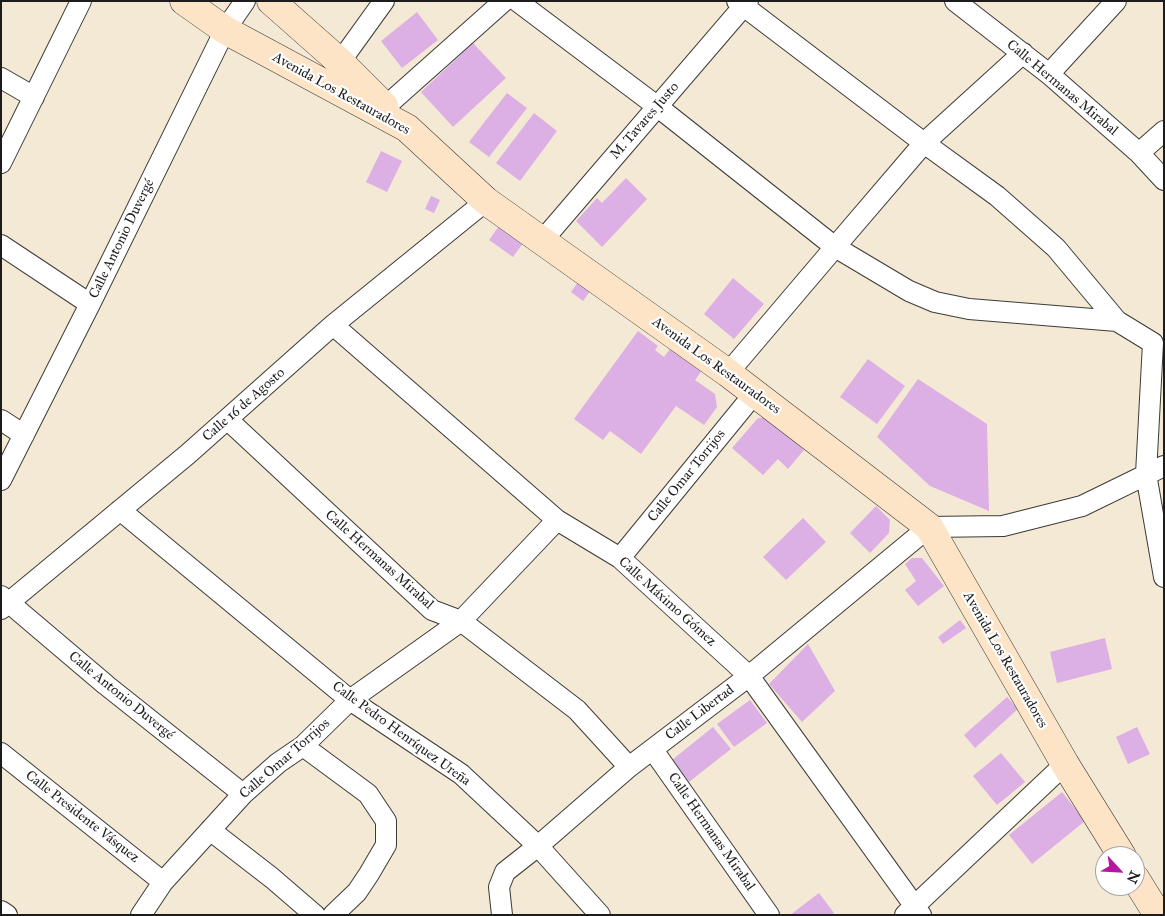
<!DOCTYPE html>
<meta charset="utf-8">
<style>
body{margin:0}
#map{position:relative;width:1165px;height:916px;overflow:hidden;background:#f4e9d4;font-family:"IM FELL Great Primer",serif}
canvas{display:block}
.frame{position:absolute;inset:0;border:2px solid #1c1c1c;pointer-events:none}
.north{position:absolute;left:1095px;top:846px;width:50px;height:50px;box-sizing:border-box;background:#fff;border:1px solid #a4a4a4;border-radius:50%;rotate:115deg;font-size:14px;font-weight:700;line-height:20px;text-align:center;color:#1c1c1c}
.north::after{content:'';display:block;margin:auto;width:18px;height:22px;background:#b5179e;clip-path:polygon(50% 0,100% 100%,50% 72%,0 100%)}
</style>
<div id="map">
<canvas width="1165" height="916"></canvas>
<div class="frame"></div>
<div class="north">N</div>
</div>
<script>
const c = document.querySelector('canvas').getContext('2d');
c.lineJoin = 'round';
function paint(path, color) { c.fillStyle = color; c.fill(path, 'evenodd'); }
function strokePath(path, color, width, dash) { c.strokeStyle = color; c.lineWidth = width; c.lineCap = dash ? 'butt' : 'round'; c.setLineDash(dash || []); c.stroke(path); }
function drawText(font, color, halo, rows, align = 'center') {
  c.font = font + ' "IM FELL Great Primer",serif'; c.lineWidth = 4.5; c.setLineDash([]); c.textBaseline = 'middle'; c.strokeStyle = halo; c.fillStyle = color; for (const [text, x, y, turn = 0] of rows) {
    c.save(); c.translate(x, y); c.rotate((+turn || 0) * Math.PI / 180); c.textAlign = isNaN(turn) ? turn : align; if (halo) c.strokeText(text, 0, 0); c.fillText(text, 0, 0); c.restore();
  }
}
paint(new Path2D(`
 M417 12 438 40 402 68 381 41Z
 M473 43 506 78 453 127 421 92Z
 M507 93 527 108 489 157 469 142Z
 M534 113 557 131 520 181 496 163Z
 M381 151 402 161 387 192 366 182Z
 M626 178 647 199 602 247 576 221 597 198 602 203Z
 M431 196 440 200 434 213 425 209Z
 M499 226 523 243 513 257 489 240Z
 M733 278 764 304 734 339 704 314Z
 M578 282 591 290 583 301 571 292Z
 M638 331 658 346 655 350 664 357 672 346 703 369 695 380 715 394 717 407 704 425 676 406 641 454 610 431 603 440 574 419Z
 M868 359 905 386 877 424 840 397Z
 M918 379 987 424 989 511 930 486 877 437Z
 M758 418H769L804 450 788 469 778 459 763 475 732 448Z
 M876 506 890 520 889 533 870 553 850 533Z
 M803 518 826 542 786 580 763 557Z
 M912 558H922L944 586 918 606 905 590 916 581 905 564Z
 M960 620 966 628 943 644 938 637Z
 M1105 638 1112 669 1057 683 1050 652Z
 M808 644 835 691 802 722 769 684Z
 M1007 697 1018 709 975 748 964 735Z
 M750 700 767 723 734 747 717 724Z
 M713 727 731 749 689 782 672 760Z
 M1137 727 1150 754 1128 764 1116 737Z
 M1001 753 1025 782 997 805 973 776Z
 M1062 792 1085 821 1032 864 1009 835Z
 M819 893 834 913 832 915H790Z`), '#dcb0e4');
const street = new Path2D(`
 M517 1 658 107 835 247 909 291 935 302 969 309 1117 321 1153 343
 M737 1 924 143 997 196 1056 248 1117 321
 M955 1 1049 74 1139 153 1164 180
 M340 62 384 1
 M1049 74 1116 1
 M1 78 34 97
 M385 107 504 1
 M1139 153 1164 131
 M1 163 81 1
 M542 241 748 1
 M1 245 90 304
 M333 325 557 520 620 558 749 676 921 915
 M1153 343 1146 474 1164 577
 M728 373 835 247 924 143 1023 53
 M1 420 24 435
 M228 420 432 610 461 621 577 710 629 767
 M1 480 90 304 225 30 245 1
 M120 510 350 700 461 774 538 846 600 915
 M620 558 754 394
 M1 596 106 685 243 794
 M1 609 188 454 333 325 486 201
 M303 746 368 794 386 821V845L369 874 357 892 333 915
 M653 750 769 915
 M1 753 163 882
 M210 830 272 878 315 915
 M1 911 7 915
 M141 915 163 882 243 794 278 763 303 746 350 700 461 621 557 520
 M502 915 499 887 505 872 538 846 629 767 749 676 929 527 1003 526 1082 506 1164 466
 M905 915 1065 764`);
const secondary = new Path2D(`
 M184 1 225 30 407 128 486 201 728 373 929 527 1065 764 1122 856
 M271 1 340 62 384 106
 M1135 878 1158 915`);
strokePath(street, '#3c3b38', 22);
strokePath(secondary, '#3c3b38', 29);
strokePath(street, '#fff', 20);
strokePath(secondary, '#fee4c6', 28);
drawText('14px', '#1c1c1c', '#fff', [
 ["Calle Hermanas Mirabal",1062,88,40],
 ["Avenida Los Restauradores",341,94,29],
 ["M. Tavares Justo",645,121,-49],
 ["Calle Antonio Duvergé",122,239,-64],
 ["Avenida Los Restauradores",716,366,36],
 ["Calle 16 de Agosto",244,405,-41],
 ["Calle Omar Torrijos",687,476,-51],
 ["Calle Hermanas Mirabal",379,560,42],
 ["Calle Máximo Gómez",667,602,42],
 ["Avenida Los Restauradores",1005,660,60],
 ["Calle Antonio Duvergé",121,696,39],
 ["Calle Libertad",700,713,-37],
 ["Calle Pedro Henríquez Ureña",401,734,36],
 ["Calle Omar Torrijos",285,759,-41],
 ["Calle Presidente Vásquez",82,817,38],
 ["Calle Hermanas Mirabal",711,832,55]
]);
</script>
